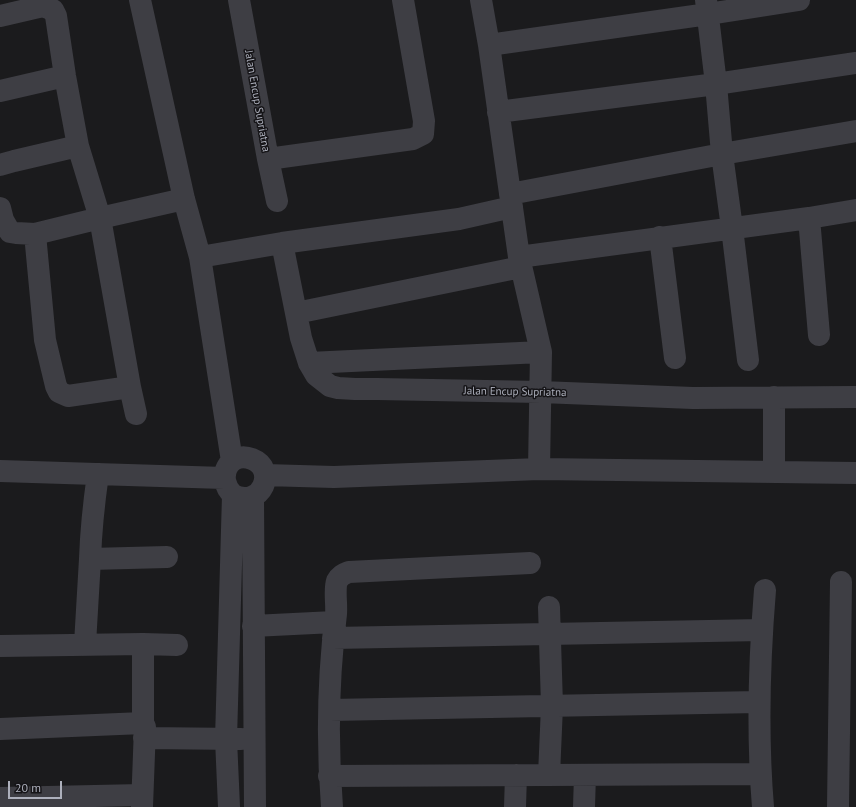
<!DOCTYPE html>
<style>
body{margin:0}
#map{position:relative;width:856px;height:807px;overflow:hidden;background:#1b1b1d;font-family:"PT Sans",sans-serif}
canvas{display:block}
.scale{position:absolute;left:8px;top:781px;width:54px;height:18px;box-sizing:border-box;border:2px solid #adb0bc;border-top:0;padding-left:5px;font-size:12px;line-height:14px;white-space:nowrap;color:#adb0bc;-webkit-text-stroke:3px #161518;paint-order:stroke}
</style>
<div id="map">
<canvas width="856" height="807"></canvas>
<div class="scale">20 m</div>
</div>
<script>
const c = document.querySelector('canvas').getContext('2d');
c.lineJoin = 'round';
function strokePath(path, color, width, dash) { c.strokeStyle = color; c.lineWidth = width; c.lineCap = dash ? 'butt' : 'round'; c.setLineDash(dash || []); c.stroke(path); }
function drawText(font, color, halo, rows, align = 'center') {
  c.font = font + ' "PT Sans",sans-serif'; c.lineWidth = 3; c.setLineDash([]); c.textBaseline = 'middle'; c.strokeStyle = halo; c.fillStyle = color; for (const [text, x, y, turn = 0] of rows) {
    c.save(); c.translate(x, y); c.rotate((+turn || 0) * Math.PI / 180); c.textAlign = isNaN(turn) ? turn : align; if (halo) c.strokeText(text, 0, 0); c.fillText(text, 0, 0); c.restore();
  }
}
strokePath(new Path2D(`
 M140 0 184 199 200 257 232 461
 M239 0 268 159 277 201
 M481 0 489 45 519 257 541 352 539 469
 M706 0 716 84 722 154 732 228 748 360
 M0 16 43 6 53 10 56 16 65 76 78 146 100 218 130 387 136 414
 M489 45 708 14 799 0
 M0 91 65 76
 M498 112 716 84 856 63
 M268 159 413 139 423 134 424 121 403 0
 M0 165 14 161 78 146
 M510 194 722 154 856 131
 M0 208 3 220 10 232 16 233 35 234 100 218 184 199
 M809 218 819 335
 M35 234 45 340 56 386 59 392 68 396 130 387
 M660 237 675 358
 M282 243 301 338 309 363 316 375 330 386 338 388 355 389H377L541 392 693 398 856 397
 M200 257 282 243 459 219 512 207
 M519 257 809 218 856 210
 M296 313 521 267
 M309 363 541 352
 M774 397V472
 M0 471 224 478
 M265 475 334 477 539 469 856 473
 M253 497 255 807
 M90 559C91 530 94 502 98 474
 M253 626 334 622
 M333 638 762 630
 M85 644 90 559 167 557
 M0 646 143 644
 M330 710 758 702
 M0 729 143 723
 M144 738 241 739
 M549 775 552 706 549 607
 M329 776 760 774
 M0 798 142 795
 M142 807 145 727 143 723V644L177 645
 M229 807 226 739 233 495C215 478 229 450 252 459 278 469 262 509 233 495
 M332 807C327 744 328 678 336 614 337 605 334 589 337 581 340 575 344 574 349 572L530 563
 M515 807 516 775
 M584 807 585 775
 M763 807C757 735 759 663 765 590
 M838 807 841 582`), '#3e3e44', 22);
drawText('11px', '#adb0bc', '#161518', [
 ["Jalan Encup Supriatna",257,101,80],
 ["Jalan Encup Supriatna",515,392,1]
]);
</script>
